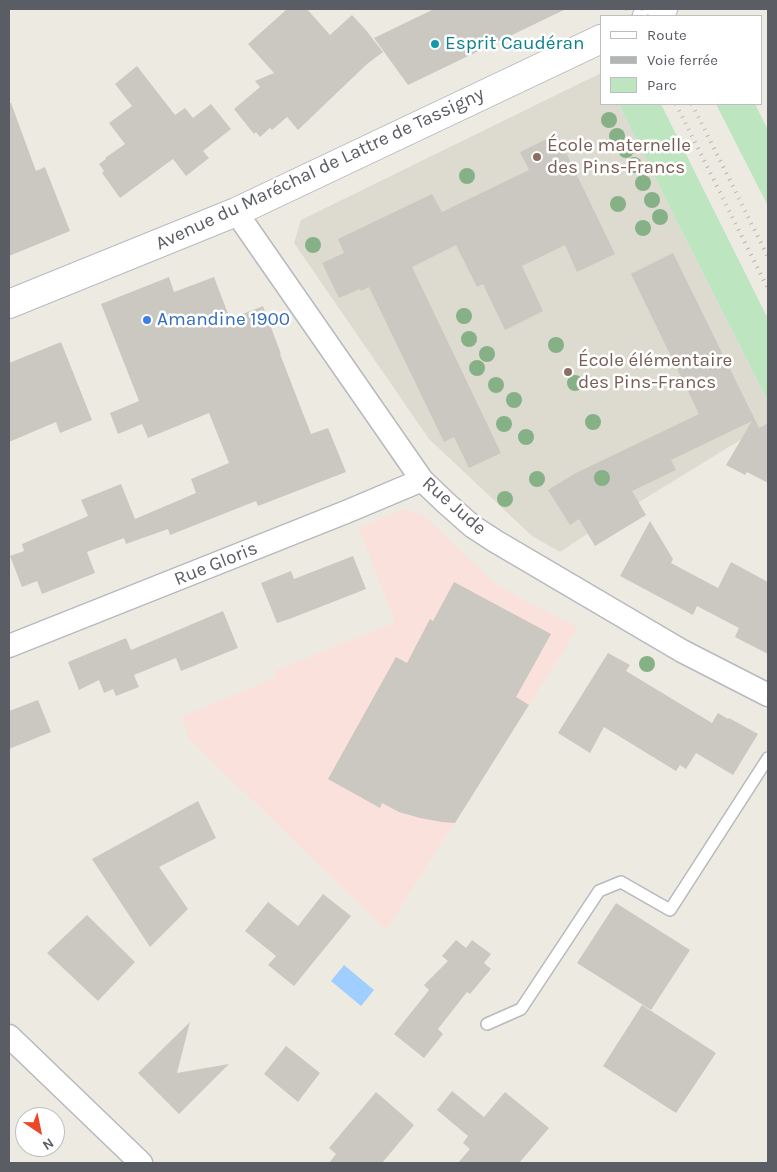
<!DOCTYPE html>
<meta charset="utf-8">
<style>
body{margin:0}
#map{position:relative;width:777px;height:1172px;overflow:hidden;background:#edebe1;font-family:Karla,sans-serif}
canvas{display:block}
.frame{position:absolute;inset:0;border:10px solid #5a5d63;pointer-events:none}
.legend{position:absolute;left:600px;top:15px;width:162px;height:90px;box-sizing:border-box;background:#fff;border:1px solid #bdbec1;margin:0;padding:6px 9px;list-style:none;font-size:15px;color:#5a5d63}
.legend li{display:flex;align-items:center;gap:10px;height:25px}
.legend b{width:25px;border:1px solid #bdbec1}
.north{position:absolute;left:15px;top:1107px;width:50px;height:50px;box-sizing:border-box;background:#fff;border:1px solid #bdbec1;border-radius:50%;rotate:146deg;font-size:14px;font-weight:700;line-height:20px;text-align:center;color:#5a5d63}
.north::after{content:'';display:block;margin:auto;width:18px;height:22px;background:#eb482a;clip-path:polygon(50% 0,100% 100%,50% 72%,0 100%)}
</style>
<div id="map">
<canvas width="777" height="1172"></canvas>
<div class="frame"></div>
<ul class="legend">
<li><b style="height:6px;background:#fff"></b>Route</li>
<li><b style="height:6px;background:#b3b4b4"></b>Voie ferrée</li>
<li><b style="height:14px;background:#bde5c0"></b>Parc</li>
</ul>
<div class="north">N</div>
</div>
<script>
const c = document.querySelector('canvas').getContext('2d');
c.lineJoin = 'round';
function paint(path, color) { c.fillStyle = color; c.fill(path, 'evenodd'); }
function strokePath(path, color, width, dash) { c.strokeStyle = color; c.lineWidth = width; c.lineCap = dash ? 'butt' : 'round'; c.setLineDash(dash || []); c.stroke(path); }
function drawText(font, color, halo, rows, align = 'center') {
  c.font = font + ' Karla,sans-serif'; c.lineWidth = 5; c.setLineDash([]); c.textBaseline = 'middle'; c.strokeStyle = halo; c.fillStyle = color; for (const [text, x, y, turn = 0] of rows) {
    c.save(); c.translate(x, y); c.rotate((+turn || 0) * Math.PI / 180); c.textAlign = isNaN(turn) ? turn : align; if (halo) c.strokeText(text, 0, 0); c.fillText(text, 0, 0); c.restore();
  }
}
paint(new Path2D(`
 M601 73V104H619L671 210 768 401V423L587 534 560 552 532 536 429 439 294 243 301 220Z`), '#dddbd0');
paint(new Path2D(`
 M403 509 422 514 497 585 578 628 386 930 189 739 182 716 277 677 275 671 395 622 359 528Z`), '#fbe1dc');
paint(new Path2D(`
 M619 104H661L768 319V401L671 210Z
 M716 104H755L768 130V206Z`), '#bde5c0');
paint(new Path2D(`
 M344 965 374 990 361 1006 331 981Z`), '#9fceff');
paint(new Path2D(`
 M287 9H307L330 35 352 15 365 29 383 52 367 64 298 130 287 117 272 130 270 128 260 137 256 132 254 134 234 109 260 87 255 81 274 73 248 44Z
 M434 9H566L408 85 374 38Z
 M137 66 175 115 185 108 193 118 211 104 231 129 203 151 209 158 186 176 173 159 120 198 102 173 104 171 99 164 106 159 105 158 125 144 109 123 132 106 115 84Z
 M9 103H11L36 171 45 167 70 231 9 256Z
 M557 134 615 254 577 272 565 245 522 266 543 311 505 330 483 284 477 287 456 245 412 267 501 453 469 468 454 437 444 442 369 287 361 291 360 289 339 298 322 263 344 253 338 239 432 194 442 212 529 170 520 152Z
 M673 253 759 428 768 423V483L747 472 745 475 726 465 752 421 671 460 676 470 632 491 646 515 595 546 579 519 570 525 548 490 576 473 699 414 631 274Z
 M169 277 174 292 214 277 230 319 263 306 281 354H280L311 434 328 428 346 472 258 506 256 501 170 535 168 529 126 544 124 538 87 552 95 573 42 594 37 581 22 587 10 556 24 551 22 544 88 516 81 500 121 484 135 519 196 493 191 479 229 463 209 413 148 438 142 424 118 434 110 413 139 401 101 304Z
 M61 342 92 420 60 433 56 422 9 442V363Z
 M650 521 673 559 671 563 718 588 731 562 768 582V654L735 637 739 628 697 606 693 615 620 576Z
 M353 556 366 589 292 618 277 623 261 583 291 571 294 579Z
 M454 582 551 634 516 697 529 705 455 823 442 822 420 818 399 812 382 803 380 808 328 779 396 657 407 663 430 619 433 621Z
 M223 611 238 648 181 671 176 658 134 675 139 687 116 696 113 689 104 693 99 680 79 690 68 662 126 638 131 650Z
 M608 653 630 665 626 671 712 723 718 713 728 719 729 718 758 734 733 775 696 753 686 769 680 765 676 771 604 727 590 753 558 733Z
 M38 700 51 732 9 749V711Z
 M198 801 216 838 159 867 188 909 150 947 92 859Z
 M323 894 351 916 294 986 268 965 276 956 245 931 268 902 298 926Z
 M616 903 690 950 651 1010 577 963Z
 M87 915 135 962 98 1001 47 953Z
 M456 940 466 948 472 940 491 954 484 963 491 969 470 994 467 992 438 1029 443 1034 424 1058 394 1034 429 990 424 985 448 961 442 956Z
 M642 1005 716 1053 676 1113 603 1066Z
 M190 1022 177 1073 229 1064 179 1114 138 1073Z
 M286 1046 320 1073 298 1102 264 1074Z
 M452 1091 484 1117 505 1092 549 1128 519 1163H458L470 1149 463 1143 468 1136 437 1110Z
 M376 1092 414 1125 382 1163H329L336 1154 329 1148Z`), '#cac8c1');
const service = new Path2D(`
 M487 1024 521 1009 599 891 621 882 670 910 768 758`);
const minor = new Path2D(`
 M236 212 422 480 446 503 472 526 495 541 682 651 768 695
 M9 646 346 512 422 480
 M9 1036 141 1163`);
const secondary = new Path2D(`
 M647 16 663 9
 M9 304 236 212 601 39`);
strokePath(service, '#b7b9be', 14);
strokePath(minor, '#b7b9be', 25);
strokePath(secondary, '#b7bac0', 30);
strokePath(service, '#fff', 11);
strokePath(minor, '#fff', 22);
strokePath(secondary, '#fff', 28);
strokePath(new Path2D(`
 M627 9 631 16
 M643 9 647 16
 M676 104 768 289
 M692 104 768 257`), '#b3b4b4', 4, [1, 6]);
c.fillStyle = '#86b187';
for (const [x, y] of [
 [609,120],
 [617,136],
 [626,150],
 [634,165],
 [467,176],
 [643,183],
 [652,200],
 [618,204],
 [660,217],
 [643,228],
 [313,245],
 [464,316],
 [469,339],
 [556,345],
 [487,354],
 [477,368],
 [575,383],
 [496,385],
 [514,400],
 [593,422],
 [504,424],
 [526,437],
 [602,478],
 [537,479],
 [505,499],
 [647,664]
]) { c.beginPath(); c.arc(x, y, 8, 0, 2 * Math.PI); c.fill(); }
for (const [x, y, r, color] of [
 [435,44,5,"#0f9aa8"],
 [537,157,5,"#8d6e63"],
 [147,320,5,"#3f7fe0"],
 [568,372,5,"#8d6e63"]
]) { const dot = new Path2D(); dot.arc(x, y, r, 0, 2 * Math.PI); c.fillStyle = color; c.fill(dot); strokePath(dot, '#fff', 2); }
drawText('19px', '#0d838f', '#fff', [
 ["Esprit Caudéran",445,44]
], 'left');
drawText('19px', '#785e54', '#fff', [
 ["École maternelle",547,146],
 ["des Pins-Francs",547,168],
 ["École élémentaire",578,361],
 ["des Pins-Francs",578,383]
], 'left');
drawText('19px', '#5a5d63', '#fff', [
 ["Avenue du Maréchal de Lattre de Tassigny",320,169,-25],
 ["Rue Jude",454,506,41],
 ["Rue Gloris",216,564,-22]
]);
drawText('19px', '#366cbe', '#fff', [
 ["Amandine 1900",157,320]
], 'left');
</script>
